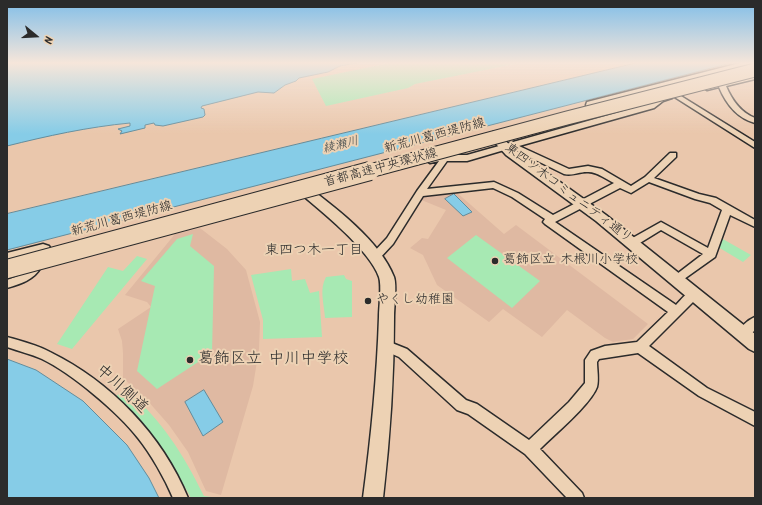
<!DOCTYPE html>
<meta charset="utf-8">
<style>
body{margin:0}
#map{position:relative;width:762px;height:505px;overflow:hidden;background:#eac7ac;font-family:Kalam,sans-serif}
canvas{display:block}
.frame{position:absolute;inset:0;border:8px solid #2b2b2b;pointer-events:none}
.north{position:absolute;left:16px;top:16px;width:40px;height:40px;-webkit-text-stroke:3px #edd2b4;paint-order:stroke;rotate:108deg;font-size:11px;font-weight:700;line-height:16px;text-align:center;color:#2b2b2b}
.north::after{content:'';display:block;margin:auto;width:14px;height:18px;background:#2b2b2b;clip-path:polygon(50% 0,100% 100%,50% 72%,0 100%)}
</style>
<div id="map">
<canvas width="762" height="505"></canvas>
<div class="frame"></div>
<div class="north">N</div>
</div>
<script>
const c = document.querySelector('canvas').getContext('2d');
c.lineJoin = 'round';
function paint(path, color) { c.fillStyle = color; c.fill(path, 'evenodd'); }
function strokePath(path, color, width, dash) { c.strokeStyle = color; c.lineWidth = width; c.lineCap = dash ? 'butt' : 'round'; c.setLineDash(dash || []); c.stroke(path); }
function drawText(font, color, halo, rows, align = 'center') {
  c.font = font + ' Kalam,"Klee One",sans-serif'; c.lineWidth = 4; c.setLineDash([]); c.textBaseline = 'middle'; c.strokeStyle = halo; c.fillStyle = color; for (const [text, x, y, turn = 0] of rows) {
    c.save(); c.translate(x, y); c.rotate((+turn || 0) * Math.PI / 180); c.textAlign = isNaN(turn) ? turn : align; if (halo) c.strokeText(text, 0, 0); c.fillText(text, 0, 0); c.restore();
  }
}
paint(new Path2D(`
 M455 191 504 234 516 225 648 324 633 339 613 342 605 338 567 310 542 337 503 309 489 322 437 285 423 255 410 248 422 238 428 239 446 210 419 199 422 194Z
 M200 228 227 249 246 270 260 322 259 349 253 386 221 495 206 491 188 452 169 425 147 400 123 378V353L122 341 118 329 151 307 147 302 125 295 175 234Z`), '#dfb9a2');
paint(new Path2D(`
 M389 63H520L415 84 408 88 326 106 312 79Z
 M193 234 190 246 214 266 212 353 157 389 137 371 155 286 141 281 177 239Z
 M476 235 540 281 512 308 447 258Z
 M721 238 751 255 743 262 718 247Z
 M137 256 147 259 72 349 57 344 108 267 123 271Z
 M291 269 292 281 305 279 310 293 319 291 322 337 263 339V320L251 275Z
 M344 275 346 279 352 281V317L325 318C324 304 319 289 326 277Z
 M126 389C163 422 182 452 204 496L219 498H191C169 458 149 428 115 397Z`), '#a7e9b3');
const water = new Path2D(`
 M7 63H357L340 66 328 72 299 78 296 81 285 85 274 93 258 92 202 106 201 108 204 109 205 115 203 117 163 126 155 125 154 123 145 125V128L120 134 122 131 118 129 130 126V123C88 127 47 136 7 146Z
 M636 63H731L7 250V214Z
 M454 194 472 212 463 216 445 199Z
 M7 359 36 370 83 401 127 445 149 478 159 498H7Z
 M204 390 223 422 203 436 185 402Z`);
paint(water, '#86cce7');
strokePath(water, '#628c9c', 1);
const street = new Path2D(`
 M755 75V79L726 86C732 100 740 112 755 118V123C737 118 726 104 719 87L707 90 704 88Z
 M668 88 755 142V148L673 96 672 98 663 101 654 108 519 146 569 169 588 166 602 169 631 186 645 177 670 153H676V157L654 178 699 194 716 198 755 220V227L730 215 715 257 677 284 673 283 672 280 673 277 703 254 661 230 635 246H629L627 243 629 240 661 222 708 248 722 210 710 203 695 199 649 182 631 193 620 188 555 222 676 305C682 299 689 288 698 291L699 294 698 297 649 346 707 388 755 412V426L699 396 638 353 599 359 597 362C597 369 599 380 597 387 591 404 554 435 540 449L582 493 584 498H567L525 454 468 414 457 410 399 357 383 350 381 346 383 342 387 341 407 349 466 400 477 404 529 440 569 402 585 383V360L591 351 605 346 637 342 668 312 545 224 543 222 545 219 512 197 493 188 423 196 393 244 379 259H371L370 256 387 238 417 191 439 161 430 163 426 160 427 158 440 155H467L648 104 659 98 671 95 665 90ZM511 148 564 174C573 176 578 172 587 172 596 171 606 179 614 183L553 215 518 193 494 182 427 189 447 161H467Z
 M36 263 40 264 41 267C34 280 20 284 7 288V280L18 276Z
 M755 317V330L747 338 743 339 739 338 737 334C740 327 748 320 755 317Z
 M7 337C21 341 37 345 50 352 111 382 162 435 188 498H173C165 479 151 454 138 438 118 412 71 373 42 359 31 354 18 351 7 347Z`);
const secondary = new Path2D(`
 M493 132 497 133 514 149 606 215 755 334V352L749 349 596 221 506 155 488 135Z
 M300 183 304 184C335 207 380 241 394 277 397 286 394 306 394 317 394 377 390 438 383 498H363C371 438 377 377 379 317 379 306 382 286 379 277 369 249 319 209 296 190L294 187 296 184Z`);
const highway = new Path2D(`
 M740 63H755V66L592 109 587 108 586 105 587 102Z
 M43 244 49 246 52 251 49 256 7 267V253Z`);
strokePath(street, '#2b2b2b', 3);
strokePath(secondary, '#2b2b2b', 3);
strokePath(highway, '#2b2b2b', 3);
paint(street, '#edd2b4');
paint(secondary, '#edd2b4');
paint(highway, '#edd2b4');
const highwayBridgeFar1 = new Path2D(`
 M366 172 567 118 755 70`);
const highwayBridge = new Path2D(`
 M7 269 370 171`);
strokePath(highwayBridgeFar1, '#2b2b2b', 15, []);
strokePath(highwayBridge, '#2b2b2b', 20, []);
strokePath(highwayBridgeFar1, '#edd2b4', 13);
strokePath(highwayBridge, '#edd2b4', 18);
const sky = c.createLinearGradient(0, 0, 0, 134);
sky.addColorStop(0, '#81bee8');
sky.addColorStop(0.47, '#f6e6da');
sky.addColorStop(1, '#f6e6da00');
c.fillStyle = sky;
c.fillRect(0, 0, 762, 134);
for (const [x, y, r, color] of [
 [495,261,4,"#2b2b2b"],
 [368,301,4,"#2b2b2b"],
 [190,360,4,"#2b2b2b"]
]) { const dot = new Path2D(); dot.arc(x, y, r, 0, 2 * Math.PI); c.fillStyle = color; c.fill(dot); strokePath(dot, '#edd2b4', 1.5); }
drawText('italic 12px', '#394347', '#edd2b4', [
 ["綾瀬川",341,146,-14]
]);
drawText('13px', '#2b2b2b', '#edd2b4', [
 ["新荒川葛西堤防線",435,137,-15],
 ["首都高速中央環状線",381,169,-15],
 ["東四ツ木コミュニティ通り",568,194,37],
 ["新荒川葛西堤防線",122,220,-15]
]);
drawText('13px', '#2b2b2b', '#edd2b4', [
 ["葛飾区立 木根川小学校",503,261],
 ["やくし幼稚園",376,301]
], 'left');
drawText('14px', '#2b2b2b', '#edd2b4', [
 ["東四つ木一丁目",314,252]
]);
drawText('16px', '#2b2b2b', '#edd2b4', [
 ["葛飾区立 中川中学校",198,360]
], 'left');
drawText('16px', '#2b2b2b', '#edd2b4', [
 ["中川側道",121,390,42]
]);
</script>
